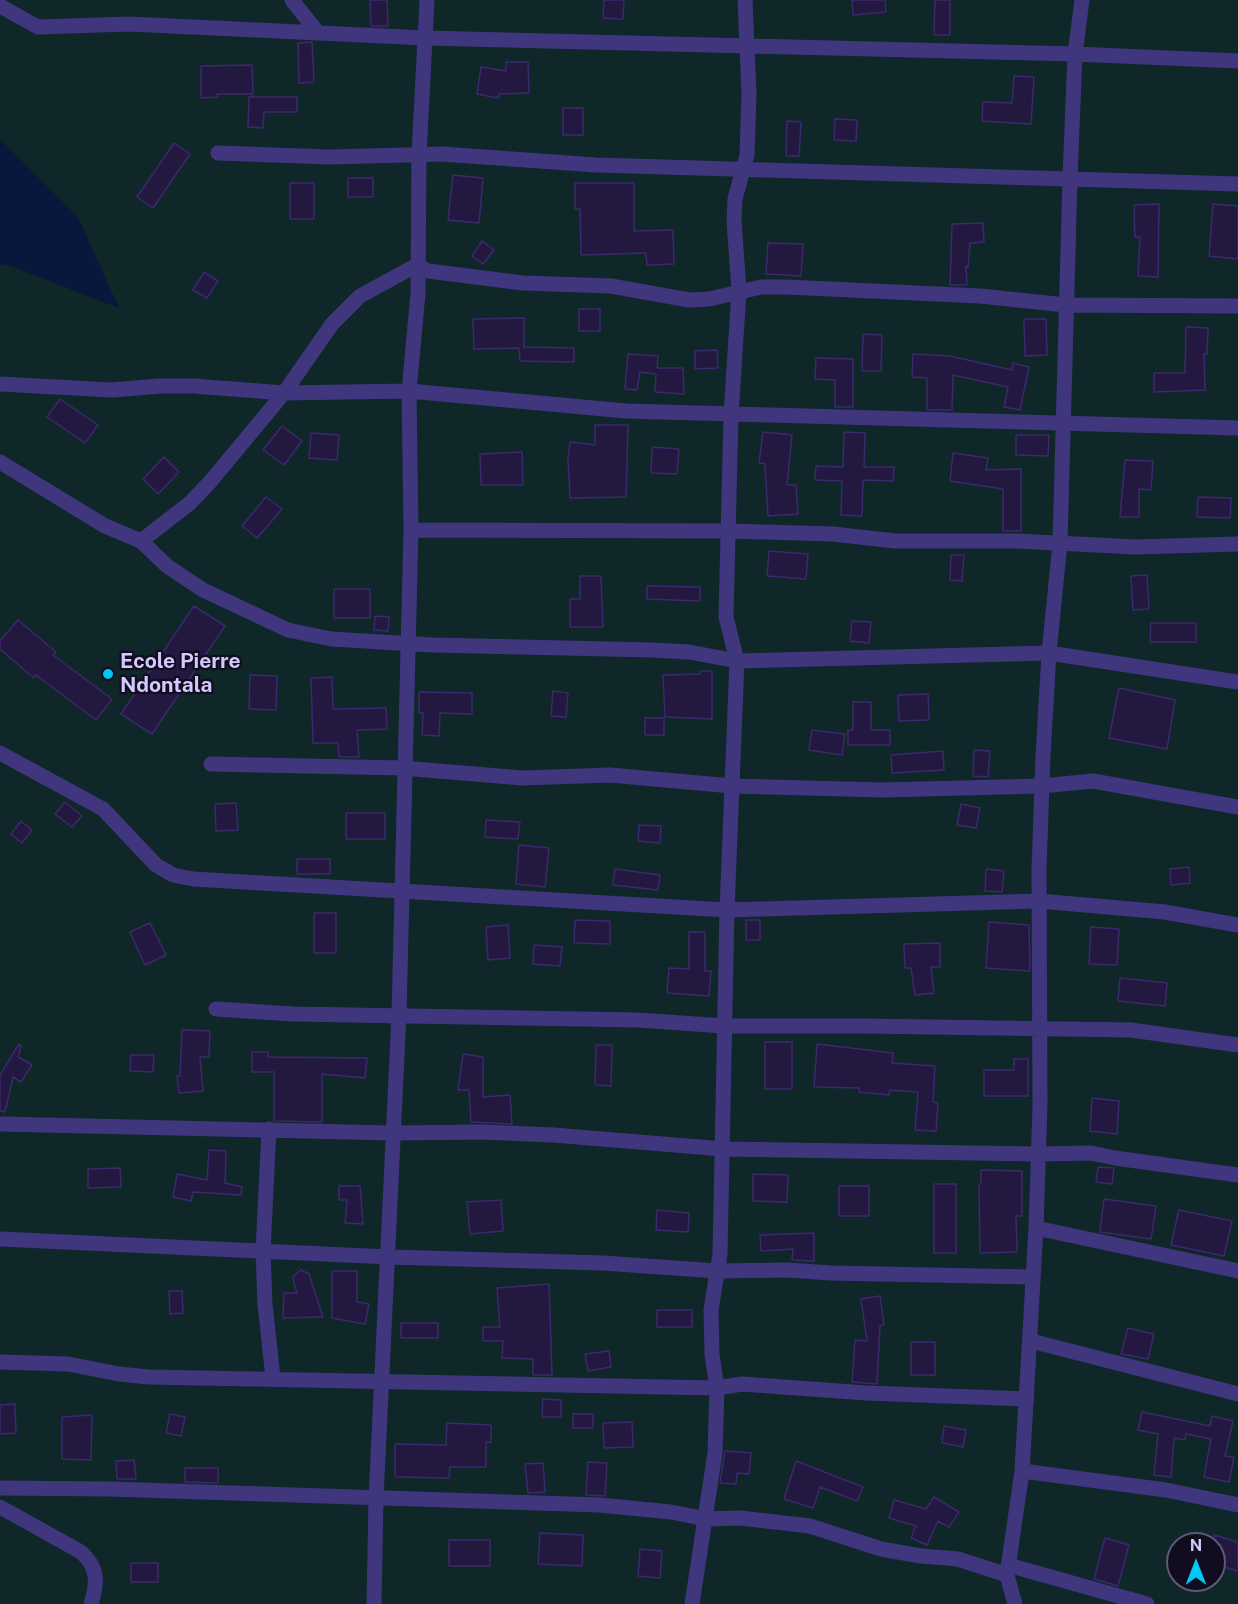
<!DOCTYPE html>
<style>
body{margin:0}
#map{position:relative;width:1238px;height:1604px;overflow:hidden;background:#110c1e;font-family:"Public Sans",sans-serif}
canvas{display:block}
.north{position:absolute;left:1166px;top:1532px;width:60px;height:60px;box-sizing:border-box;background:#110c1e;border:2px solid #5f5878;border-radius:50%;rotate:0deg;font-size:16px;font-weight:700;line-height:24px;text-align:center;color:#d4c9ff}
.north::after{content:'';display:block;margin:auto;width:21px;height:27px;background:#00c8f4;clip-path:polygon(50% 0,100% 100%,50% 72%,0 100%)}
</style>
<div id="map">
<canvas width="1238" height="1604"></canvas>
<div class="north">N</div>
</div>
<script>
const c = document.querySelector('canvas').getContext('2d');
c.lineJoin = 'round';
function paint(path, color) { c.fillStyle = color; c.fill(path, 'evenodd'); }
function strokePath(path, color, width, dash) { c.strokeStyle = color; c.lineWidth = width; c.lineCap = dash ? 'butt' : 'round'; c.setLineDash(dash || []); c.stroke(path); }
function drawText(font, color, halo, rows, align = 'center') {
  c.font = font + ' "Public Sans",sans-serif'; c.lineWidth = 4.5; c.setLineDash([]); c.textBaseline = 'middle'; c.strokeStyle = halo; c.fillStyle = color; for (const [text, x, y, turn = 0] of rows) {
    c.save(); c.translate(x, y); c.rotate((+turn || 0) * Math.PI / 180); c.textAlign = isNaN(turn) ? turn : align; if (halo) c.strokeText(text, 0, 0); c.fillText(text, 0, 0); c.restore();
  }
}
paint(new Path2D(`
 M0 0H1238V1604H0ZM1178 1544H1214V1580H1178Z`), '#0f2728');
paint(new Path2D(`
 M0 139 78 217 119 308 5 264 0 265Z`), '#08173b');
const building = new Path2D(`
 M370 0H387L388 26H371Z
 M604 0H624L623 19 603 18Z
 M852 0H885L886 12 853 15Z
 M935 0H950V35H934Z
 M312 42 314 82 299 83 298 43Z
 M506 62H528L529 93 499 94 498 98 477 94 481 67 506 71Z
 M252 65 253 94H217L218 97 201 98V66Z
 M1014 76 1034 77 1031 124 982 121 983 102 1012 103Z
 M249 97H297V112H264L263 128 248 127Z
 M563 108H583V135H563Z
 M835 119 857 120 856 141 834 140Z
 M787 121 801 122 799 156H786Z
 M174 143 190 154 153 208 137 197Z
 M453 175 483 178 479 223 448 220Z
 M348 178H373V197H348Z
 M290 183H314V219H290Z
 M575 183H634V231L673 230 674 264 647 265 646 253 581 255 580 209H575Z
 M1159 204 1158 277 1138 276 1140 237H1135L1134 205Z
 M1213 204 1238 206V259L1209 256Z
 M983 223 984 242 970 243 968 267 966 266 967 285H950L952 224Z
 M482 241 494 250 483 264 472 256Z
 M768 243 803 244 801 276 766 274Z
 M204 272 218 281 207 298 193 290Z
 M579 309H600V331H579Z
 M524 318V347L574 348V362L520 361 519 348 474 349 473 319Z
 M1024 319H1046L1047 355 1025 356Z
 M1186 327 1208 328 1207 354H1204L1205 390 1154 392V373H1185Z
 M863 334 882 335 881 371H862Z
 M717 350 718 368 695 369V351Z
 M628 354 658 356 657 368H683L684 394 655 392 656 374 640 372 637 390 625 389Z
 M913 354 950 356 1012 370 1013 363 1029 367 1020 410 1004 407 1008 387 953 375 952 410H927V378L912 377Z
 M816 358 853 359V407H835V380L815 379Z
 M60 399 98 425 85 443 47 417Z
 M595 425H628L626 497 570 498 568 458 570 442 595 445Z
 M282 426 302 441 284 465 263 450Z
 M763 432 792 435 787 485H796L798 514 768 516 765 464 759 463Z
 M844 432 865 433 864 467H894L893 481 863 480 862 516 841 515 842 481 815 480 816 466 843 467Z
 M311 433 339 435 337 460 309 458Z
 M1016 435H1049L1048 456 1016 455Z
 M652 447 679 449 677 474 651 473Z
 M522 452 523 485H481L480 454Z
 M953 453 988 458 986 470 1021 469V531H1003V489L950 481Z
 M164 457 179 472 158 494 143 479Z
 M1125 460 1153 461 1151 490 1139 489V517H1120Z
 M266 497 282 509 257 538 242 526Z
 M1198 497 1231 498 1230 518 1197 517Z
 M769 551 808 554 806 579 767 576Z
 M951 555H964L962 581 950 580Z
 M1147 575 1149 609 1133 610 1131 576Z
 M580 576H601L603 627H570V599H580Z
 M647 586 700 587V601L647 599Z
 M334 589H370V618H334Z
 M194 606 225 626 152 734 121 714Z
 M375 616 389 617 388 631 374 630Z
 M18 620 56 652 53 655 112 699 96 720 36 675 34 678 0 649V641Z
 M852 621 871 622 869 643 850 641Z
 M1151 623H1196V642H1150Z
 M700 671H712V719L665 717 663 675 700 674Z
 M250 675 277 676 276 710 249 709Z
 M332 677 333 709 386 708 387 729 357 730 359 757H339L338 743H313L311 678Z
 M1119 688 1175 700 1167 749 1109 738Z
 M553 691 568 693 566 717 551 716Z
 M419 692 472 693V714L440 713 439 736 422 735 423 713H419Z
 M928 694 929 720 899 721 898 695Z
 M853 702H871V730H890V745H848V730H853Z
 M645 718H664V735H645Z
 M812 730 845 734 842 755 809 750Z
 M974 750 990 751 988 777 973 776Z
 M943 751 944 770 892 773 891 755Z
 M65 802 82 816 72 827 55 814Z
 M236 803 238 830 216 831 215 804Z
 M961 804 980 808 976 828 957 825Z
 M346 813H385V839H346Z
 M486 820 520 822 518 839 485 837Z
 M21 821 32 830 22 843 11 834Z
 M639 825 661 826 660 843 638 841Z
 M519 845 549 848 545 887 516 884Z
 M297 859H330V874H297Z
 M1189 867 1190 883 1171 885 1170 869Z
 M615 869 660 875 658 890 613 885Z
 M986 869 1004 871 1002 892 985 891Z
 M314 913H336V953H314Z
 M575 920 610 921V944L574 943Z
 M746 920H760V940H746Z
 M989 922 1029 925 1030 971 986 968Z
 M150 923 166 955 145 965 130 932Z
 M508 925 510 958 488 960 486 927Z
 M1091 927 1119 929 1117 965 1089 964Z
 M689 932H705V971H711L709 996 667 993 669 968 689 969Z
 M940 943V967H931L934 993 915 995 911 968H905L904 944Z
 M534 945 562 947 560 966 533 964Z
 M1120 978 1167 983 1165 1006 1118 1001Z
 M182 1030 210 1031 209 1057H200L203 1091 179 1093 177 1076H180Z
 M765 1042H792V1089H765Z
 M19 1044 21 1045 18 1057 32 1065 21 1082 13 1077 5 1112 0 1111V1075Z
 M817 1044 893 1053 892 1063 935 1066 933 1102 938 1103 936 1131 915 1130 918 1092 890 1090 889 1095 859 1092V1088L814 1087Z
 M596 1045H612L611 1086 595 1085Z
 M252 1052H268V1057L367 1058 365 1078 322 1074V1122L274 1121V1072H252Z
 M463 1054 483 1057V1097L510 1095 512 1124 471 1122 469 1090H458Z
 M131 1055H154L153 1072 130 1071Z
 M1014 1059H1028V1096H984V1070H1014Z
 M1092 1098 1119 1101 1117 1134 1090 1131Z
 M209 1150 226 1151 225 1183 242 1187 241 1195 193 1192 191 1201 173 1197 177 1174 207 1180Z
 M1098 1167 1114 1168 1112 1184 1096 1182Z
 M120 1168 121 1187 88 1188V1169Z
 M981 1170 1022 1171V1216H1016L1017 1252 980 1253 979 1184H981Z
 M753 1174 788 1175 787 1202 753 1201Z
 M934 1184H956V1253H934Z
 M339 1186H360L363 1224 345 1223 347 1200H339Z
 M839 1186H869V1216H839Z
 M1104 1199 1156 1206 1151 1239 1100 1232Z
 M501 1200 503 1231 470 1234 467 1202Z
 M657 1210 689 1213 688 1232 656 1230Z
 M1179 1210 1232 1221 1224 1256 1171 1245Z
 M814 1233V1261L792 1260 793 1249 761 1251 760 1235Z
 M301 1270 309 1274 323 1317 283 1318 284 1293H297L293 1279 294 1275Z
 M332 1271H357V1302L369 1304 365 1324 332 1318Z
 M549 1284 552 1375H533V1359L502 1358 503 1341H483V1327H500L497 1288Z
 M169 1291H182L183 1313 170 1314Z
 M880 1296 884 1325 880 1326 877 1384 852 1382 855 1340 867 1341 861 1299Z
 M657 1310H692V1327H657Z
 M401 1323H438V1338H401Z
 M1128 1328 1154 1334 1148 1359 1121 1354Z
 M911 1342H935V1375H911Z
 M609 1351 611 1367 588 1371 585 1354Z
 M543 1399 561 1400V1417H542Z
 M15 1404 16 1433 0 1434V1405Z
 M1142 1412 1210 1426 1212 1416 1233 1421 1225 1456 1234 1457 1229 1482 1204 1477 1211 1439 1186 1434 1185 1440 1174 1438 1171 1477 1154 1475 1158 1434 1138 1430Z
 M170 1414 185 1417 181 1436 166 1433Z
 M573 1414H593V1428H573Z
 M92 1415 91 1460 62 1459V1417Z
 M632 1422 633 1447 604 1448 603 1423Z
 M447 1423 491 1425V1442H486V1467H450L449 1478 395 1477V1444L446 1445Z
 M944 1426 966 1430 963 1447 942 1443Z
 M725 1451 751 1453 749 1474 737 1473 736 1484 720 1483Z
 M134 1460 136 1479H117L116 1461Z
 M796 1461 863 1487 857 1501 820 1487 813 1508 784 1499Z
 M588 1462 607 1463 605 1496 586 1495Z
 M543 1463 545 1492 528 1493 525 1464Z
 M185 1468H218V1483L185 1482Z
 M934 1497 959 1512 949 1527 938 1521 927 1545 911 1538 916 1526 889 1518 894 1500 926 1509Z
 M540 1533 583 1535 582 1566 538 1564Z
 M1214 1535 1238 1542V1571L1214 1564Z
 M1105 1538 1129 1545 1118 1586 1094 1579Z
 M449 1540H490V1566H449Z
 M640 1549 662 1551 660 1578 638 1576Z
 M131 1563H158V1582H131Z`);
paint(building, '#23183f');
strokePath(building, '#3c296c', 1.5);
strokePath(new Path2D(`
 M292 0 318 33
 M0 6 38 27 129 24 426 38 1075 54 1238 61
 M218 153 329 157 442 154 596 165 1238 184
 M0 384 112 390 160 386H194L284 393 409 391 626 411 1238 428
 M0 462 105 526 141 541 167 566 203 590 288 630 331 639 433 645 653 650 689 652 737 661 1049 653 1238 682
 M411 530 729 531 833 534 895 541H1016L1136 547 1238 544
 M141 541 190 503 210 482 284 393 332 324 360 296 417 265 428 271 523 283 611 286 689 300 709 299 761 287H787L980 296 1066 305 1238 306
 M0 753 103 809 156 865 173 875 193 879 727 910 1039 901 1165 912 1238 925
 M211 764 403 768 523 778 610 775 732 786 882 790 1041 786 1093 781 1238 807
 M216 1009 294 1014 638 1020 724 1026H864L1131 1030 1238 1045
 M0 1124 393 1133 482 1132 553 1135 724 1149 1038 1154 1091 1153 1115 1158 1238 1175
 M269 1129 263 1251 265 1304 273 1378
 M1036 1228 1238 1271
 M0 1239 389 1257 603 1263 717 1271 788 1270 831 1273 1031 1277
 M1031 1341 1238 1394
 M0 1362 68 1364 119 1374 149 1377 717 1388 742 1384 866 1393 1027 1399
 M1022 1471 1166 1490 1238 1505
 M0 1488 110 1489 599 1505 671 1512 706 1519 740 1518 810 1526 881 1549 921 1556 958 1559 1007 1575
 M0 1507 81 1552C98 1567 98 1582 91 1604
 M1008 1565 1147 1604
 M374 1604 376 1499 399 1014 411 530 409 391 418 293 419 155 427 0
 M692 1604 715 1453 717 1388 712 1354 711 1310 720 1254 727 910 737 661 726 617 731 415 739 291 734 220 735 199 747 155 749 94 745 0
 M1015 1604 1007 1575 1022 1471 1036 1228 1040 1105 1039 870 1043 755 1049 653 1060 543 1070 178 1075 54 1082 0`), '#3f367e', 15);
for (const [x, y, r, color] of [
 [108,674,6,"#00c8f4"]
]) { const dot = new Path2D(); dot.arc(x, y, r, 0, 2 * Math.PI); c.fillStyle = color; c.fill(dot); strokePath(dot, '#110c1e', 2); }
drawText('bold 21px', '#d4c9ff', '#110c1e', [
 ["Ecole Pierre",120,662],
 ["Ndontala",120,686]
], 'left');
</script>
